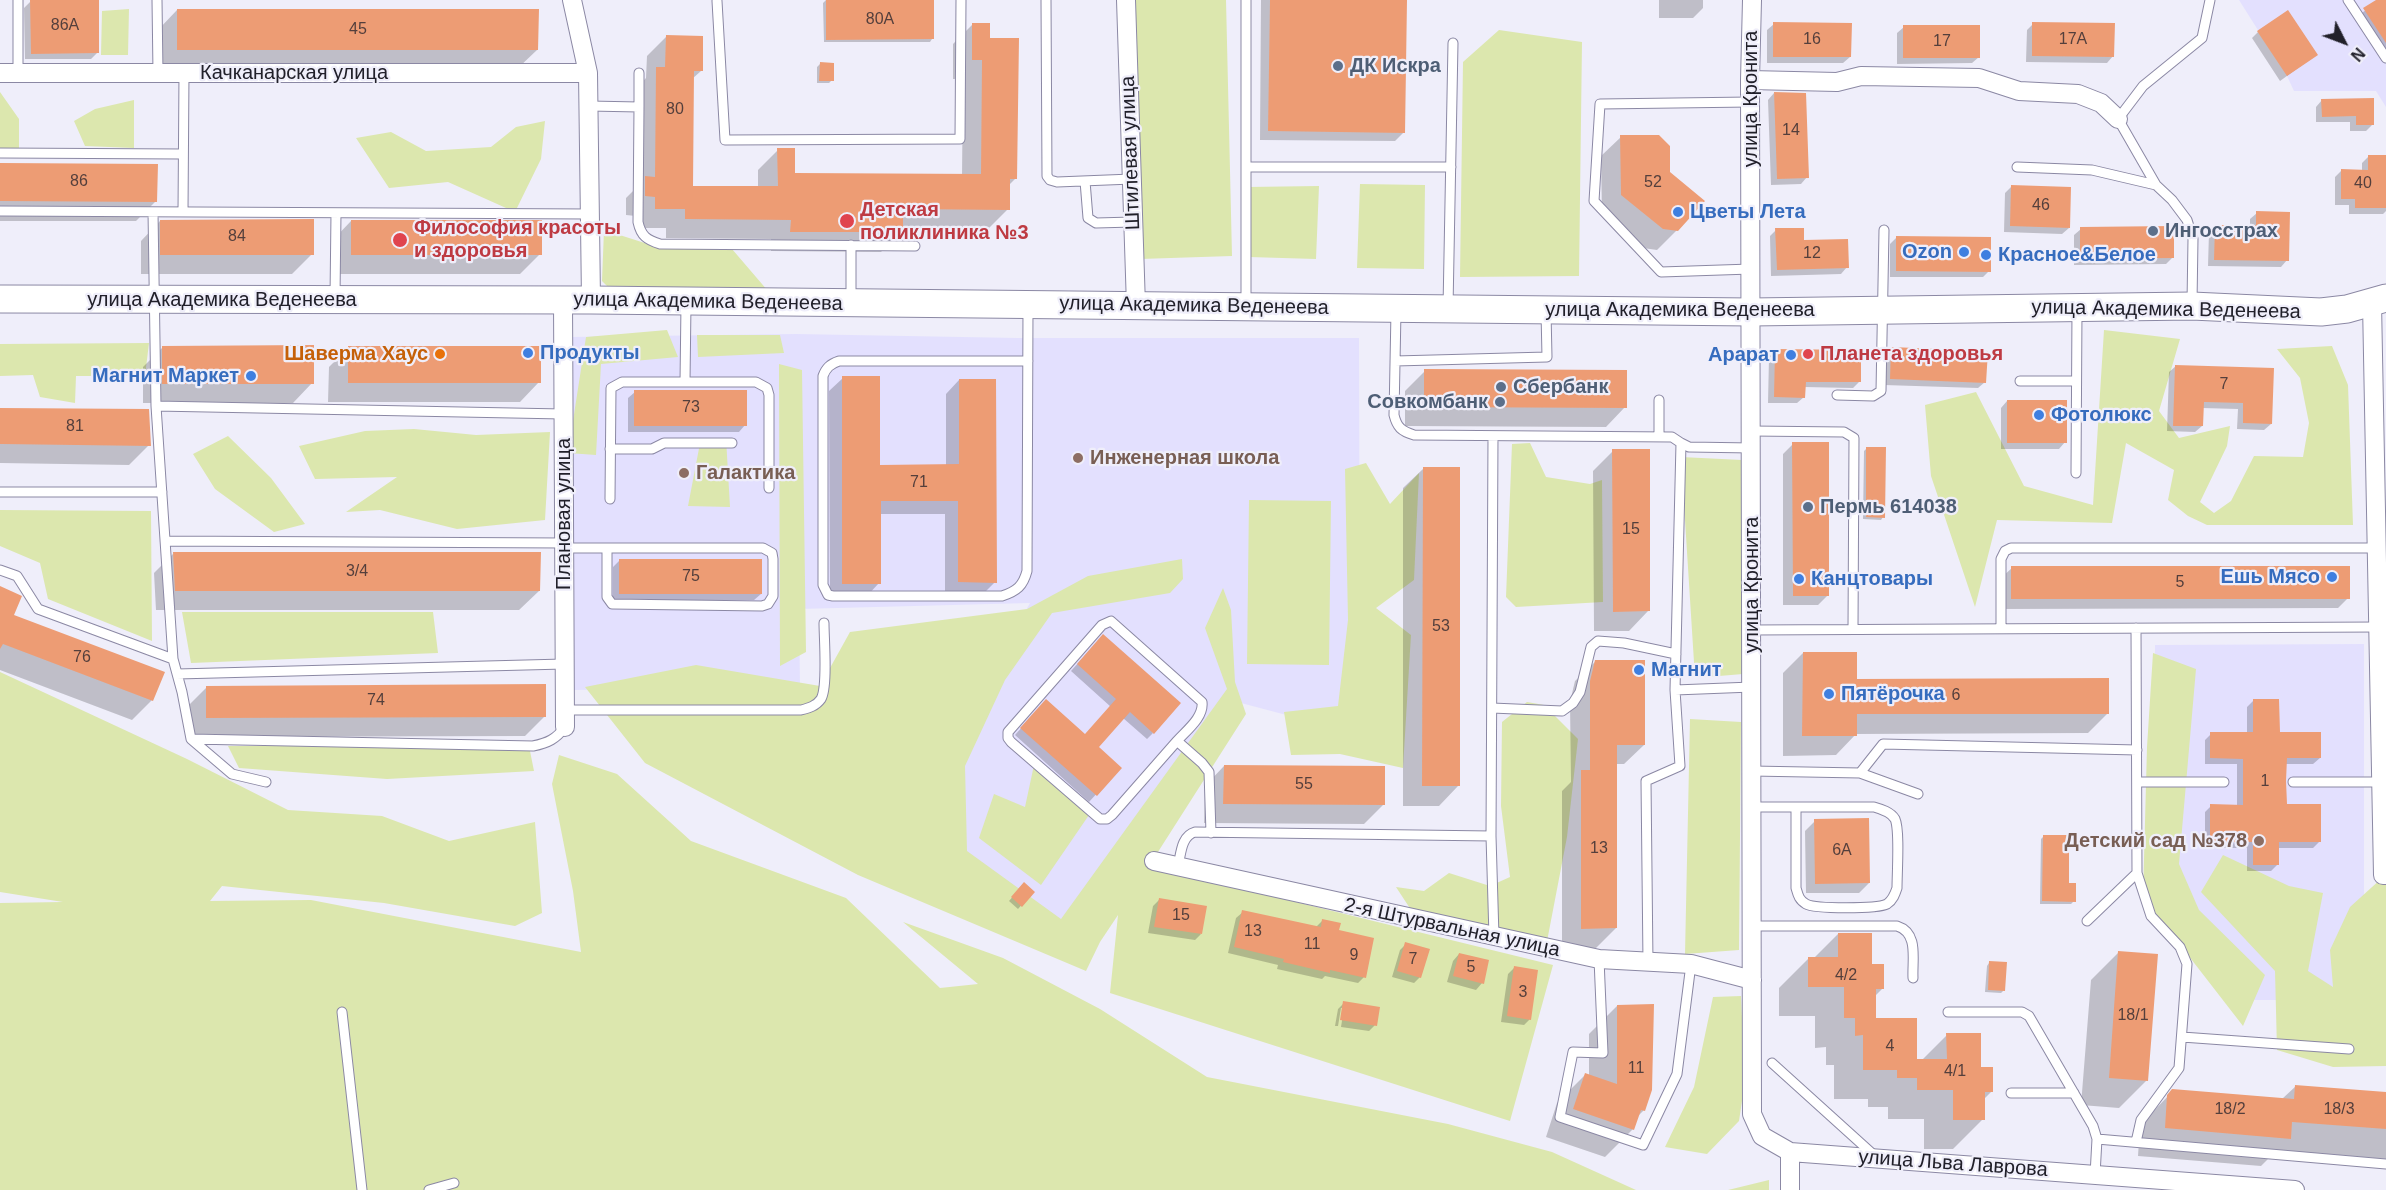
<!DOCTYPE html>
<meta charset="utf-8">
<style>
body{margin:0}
#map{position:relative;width:2386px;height:1190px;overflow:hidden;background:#efeefa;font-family:Helvetica,sans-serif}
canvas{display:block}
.north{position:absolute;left:2314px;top:12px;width:60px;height:60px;-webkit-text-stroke:4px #efeefa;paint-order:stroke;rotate:132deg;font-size:16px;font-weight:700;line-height:24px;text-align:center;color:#21202a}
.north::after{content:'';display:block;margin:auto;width:21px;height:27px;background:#21202a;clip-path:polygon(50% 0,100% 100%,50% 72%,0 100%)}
</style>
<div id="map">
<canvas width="2386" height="1190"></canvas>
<div class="north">N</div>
</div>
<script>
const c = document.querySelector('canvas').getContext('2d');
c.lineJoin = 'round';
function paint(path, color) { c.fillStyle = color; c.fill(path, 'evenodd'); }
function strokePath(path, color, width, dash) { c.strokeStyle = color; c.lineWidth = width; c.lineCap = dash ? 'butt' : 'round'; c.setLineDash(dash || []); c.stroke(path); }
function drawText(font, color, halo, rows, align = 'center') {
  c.font = font + ' Helvetica,sans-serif'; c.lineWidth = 4.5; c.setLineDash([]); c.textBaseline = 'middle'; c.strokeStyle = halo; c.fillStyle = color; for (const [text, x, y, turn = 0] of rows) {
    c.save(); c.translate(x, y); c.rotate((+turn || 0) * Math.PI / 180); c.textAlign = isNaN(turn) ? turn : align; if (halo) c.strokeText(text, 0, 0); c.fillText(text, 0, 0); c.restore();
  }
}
paint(new Path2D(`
 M2239 0H2386V107L2376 91H2294L2287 76Z
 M796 334 1018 338H1359L1360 714 1294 717 1222 698 1068 941 880 871 1030 603 799 609 800 687 574 690 570 337Z
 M2364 644V1000H2228L2155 899V645Z`), '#e3e0fe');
paint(new Path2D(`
 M1132 0H1226L1232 256 1140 259Z
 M129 9 128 55H101L102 11Z
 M1499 30 1582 42 1579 276 1460 277 1463 62Z
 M0 92 19 119V148H0Z
 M134 100V148L85 146 74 121 95 109Z
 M545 121 541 159 515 212 448 182 389 188 356 138 391 132 426 151 491 147 516 127Z
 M1360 184 1425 185 1424 269 1357 268Z
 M1319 186 1316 259 1249 257 1247 187Z
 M604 230 651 245 732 249 768 291 622 301 602 281Z
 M667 330 678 357 601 364 596 455 568 453 586 337Z
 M2104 330 2180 339 2159 411 2179 438 2230 426 2227 446 2200 502 2214 513 2231 501 2254 456 2303 457 2309 423 2300 378 2277 349 2332 346 2348 385 2353 525H2207L2188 516 2168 500 2174 470 2126 443 2112 523 1997 520 1975 607 1931 476 1925 405 1976 392 2024 486 2093 505Z
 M697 335H780L784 353 698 357Z
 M149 343 145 376H76L75 403 40 397 33 375 0 376V344Z
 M779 364 802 370 806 652 780 666Z
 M414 429 476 435 550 432 545 520 457 529 380 510 346 512 397 477 315 479 299 446 365 431Z
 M228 436 271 478 305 524 274 532 215 489 193 454Z
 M701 438H726L730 507 688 506Z
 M1530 443 1546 477 1590 484 1602 480 1603 602 1516 607 1506 597 1512 444Z
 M1681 457 1742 460 1743 674 1695 678Z
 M1366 463 1390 504 1419 473 1414 580 1376 608 1411 635 1403 768 1340 754 1291 755 1284 712 1338 706 1348 620 1345 469Z
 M1249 500 1331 501 1329 665 1247 664Z
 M0 510 151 511 152 641 48 599 40 563 0 546Z
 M1182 559 1183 579 1170 593 1052 613 1005 680 965 766 967 851 1061 919 1227 689 1205 628 1223 588 1231 610 1235 682 1246 714 1149 866 1553 965 1510 1121 1110 993 1118 915 1100 942 1086 971 858 875 645 763 585 687 696 665 820 686 850 632 1027 609 1088 576Z
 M182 612H433L438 653 191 663Z
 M2153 653 2196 669 2179 864 2199 910 2265 975 2243 1026 2143 897 2147 747Z
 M0 672 187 759 288 810 382 816 449 841 535 822 542 913 515 926 384 903 222 886 210 901 311 900 581 952 573 891 552 784 559 755 617 774 691 841 846 898 940 988 978 984 903 922 1003 958 1100 1009 1207 1077 1448 1124 1552 1152 1636 1190H0V903L63 902 0 892Z
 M1527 702 1544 705 1578 739 1567 837 1544 957 1415 916 1396 887 1424 891 1449 873 1490 886 1510 877 1501 806 1502 722Z
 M1690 719 1741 722 1739 950 1685 954Z
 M228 746H529L534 771 387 779 239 768Z
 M1034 765 1089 815 1041 885 979 838 994 794 1025 807Z
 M2223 855 2289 886 2323 893 2308 971 2333 987 2330 950 2350 907 2382 878 2386 879V1066L2333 1067 2277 1050 2275 971 2201 892Z
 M1741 996 1745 1081 1739 1121 1707 1154 1665 1147 1694 1087 1713 997Z
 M1769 1180V1190H1728Z`), '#dce7ae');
paint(new Path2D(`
 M826 0H933L932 39 930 42H824L823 3Z
 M1261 0H1405L1404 132 1395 141 1260 140Z
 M1659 0H1703V8L1693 18H1659Z
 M2379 0H2386V59L2358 16Z
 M31 1 98 52 91 59H25L24 8Z
 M177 10 537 50 517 69H157L158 30Z
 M973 24 989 39 1016 178 1008 186V209L988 229H901V232L881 252 771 251V239L666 238V228H636V216L626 215V198L636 188 637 88 646 78 647 56 666 37 701 71 692 79 691 187 758 188V170L778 150 794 175 962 176 963 79H953V44Z
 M1774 24 1850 57 1843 63H1767V30Z
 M2033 24 2113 56 2107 63 2026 62 2027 30Z
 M1904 27 1979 57 1972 63 1897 64V33Z
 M2258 32 2316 55 2280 81 2252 38Z
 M820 64 832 80 829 83H817V67Z
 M1774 93 1807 177 1801 184 1771 185 1768 100Z
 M2322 100H2372V125L2366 131H2350V122H2316V107Z
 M1621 137 1669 173 1677 230 1657 250 1643 248 1602 215 1601 156Z
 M2369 156H2386V211L2383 214H2349V205H2335V177L2341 171H2362V163Z
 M0 164 156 201 136 221H0Z
 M2012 186 2069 228 2062 234 2004 232 2005 193Z
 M2257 213 2287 260 2281 267 2208 266 2209 232 2215 226 2250 227V219Z
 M160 221 312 254 292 274H141V241Z
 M351 221 540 254 520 274H332V241Z
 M2081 229 2172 258 2166 264 2074 265V235Z
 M1776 230 1803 242 1847 267 1841 274 1771 276 1770 236Z
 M1897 237 1989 271 1983 277H1890V244Z
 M163 347 312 383 293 403H143V367Z
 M348 348 539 382 520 402H328L329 367Z
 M1892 349 1985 382 1978 388 1884 385 1885 355Z
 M1775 350 1859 382 1853 388 1804 387V397L1797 403H1768L1769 357Z
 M2176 366 2273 369 2271 424 2264 430 2237 429 2238 409 2202 408V426L2195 432 2167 431 2169 372Z
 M1425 371 1625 407 1606 427 1405 426V391Z
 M843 378 879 466H946V394L959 380 995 582 982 595H945V514H879V583L866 597H830L829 391Z
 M635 392 745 425 739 432H628V398Z
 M2007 401 2065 442 2059 449H2001V408Z
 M0 409 149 445 129 465 0 463Z
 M1793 444 1828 595 1818 605H1783V454Z
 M1867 448 1883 517 1881 520 1863 519 1864 451Z
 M1613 451 1648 611 1629 631H1594L1593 471Z
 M1423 469 1458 786 1439 806H1403V488Z
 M174 553 539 591 519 610H156L154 573Z
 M619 561 761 594 754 600H613V567Z
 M2012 568 2348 598 2338 608 2002 609V577Z
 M0 588 13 616 152 700 132 720 0 670Z
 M1097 642 1153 733 1147 739 1123 718 1097 747 1120 768 1089 802 1015 735 1039 708 1084 736 1111 707 1071 671Z
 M1803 653 1856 680 2108 713 2088 733 1856 734 1836 755 1783 756V673Z
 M1595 662 1644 745 1624 764H1615L1616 928 1596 948H1562V791L1571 782 1570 702 1575 681Z
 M207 687 545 716 525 736 187 737V707Z
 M2254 700 2278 734 2320 758 2313 764H2285V806L2320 841 2313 848H2278V864L2271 871H2247V848H2205V812L2211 806H2237V764H2205V740L2211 734H2247V707Z
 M1224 766 1384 804 1364 824 1204 823 1205 786Z
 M1815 821 1869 883 1859 893H1806L1805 831Z
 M2043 837 2067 884 2074 901 2071 904H2040L2041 839Z
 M1024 884 1033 892 1018 909 1009 901Z
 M1159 900 1201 934 1195 940 1148 933 1153 906Z
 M1243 912 1316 927 1323 920 1338 932 1364 977 1358 983 1325 976 1322 979 1277 969 1278 965 1228 953 1236 918Z
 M1838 934 1870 966 1883 988 1874 997V1020L1915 1061H1921L1947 1035 1979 1069 1992 1091 1983 1100V1119L1953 1149H1924V1119H1888V1107H1868V1099H1834V1065H1826V1047L1815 1048V1016H1779V988L1809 958H1814Z
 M1406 944 1420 977 1414 983 1392 977 1400 950Z
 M2119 952 2147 1080 2119 1108 2081 1105 2091 980Z
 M1459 954 1482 983 1476 990 1447 982 1453 961Z
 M1989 963 2004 990 2001 993 1985 992 1987 966Z
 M1514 968 1530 1019 1524 1025 1501 1022 1508 974Z
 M1344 1003 1375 1025 1369 1031 1341 1027 1344 1008H1341L1338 1026H1335L1338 1009Z
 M1617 1006 1644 1110 1637 1117 1633 1129 1605 1157 1546 1137 1557 1103 1585 1075 1589 1077V1034Z
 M2296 1086 2386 1094V1159L2277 1150 2261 1166 2138 1156 2140 1125 2173 1091 2282 1099Z`), '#0003');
paint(new Path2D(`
 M30 0H99V53L31 54Z
 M826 0H934V39L826 40Z
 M1270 0H1407L1405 133 1268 131Z
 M2376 0H2386V43L2363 8Z
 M177 9H539L538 50H177Z
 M2288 10 2318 55 2287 76 2257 31Z
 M1773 22 1852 23 1851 57H1773Z
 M2032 22 2115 23 2114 57 2032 56Z
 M972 23H990V38H1019L1017 179H1010V210L903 209V232H790L791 220 685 219V209H655V197L645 196V176L655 177 656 67H665L666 35 703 36V71H694L693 186H778L777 148H795V173L981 174 982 60H972Z
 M1903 25H1980V58H1903Z
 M820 62 834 63V81H819Z
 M1774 92 1806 93 1809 178 1777 179Z
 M2374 98V125H2356V116L2322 117 2321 99Z
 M1620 135H1659L1670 146V172L1705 201 1678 231 1663 229 1621 195Z
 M2368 155H2386V208H2355V199H2341V169L2368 170Z
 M0 163 158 164 157 202 0 201Z
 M2011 185 2071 187 2070 228 2010 226Z
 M2256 211 2290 212 2289 261 2214 260 2215 225H2256Z
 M314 219V255H160V220Z
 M351 220H542V255H351Z
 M2174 226V258L2080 259V227Z
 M1775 228H1804V240L1848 239 1849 268 1777 270Z
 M1896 236 1991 237V272L1896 271Z
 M314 345V384H162V346Z
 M348 346H541V383H348Z
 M1891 347 1988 351 1986 383 1890 379Z
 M1775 349 1861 350V382H1806L1805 398 1774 397Z
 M2175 365 2274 368 2272 424 2243 423V403L2204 402 2203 426H2173Z
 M1424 369 1627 370V408L1424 407Z
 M842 376H880V465L959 464V379H996L997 583 958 582V501H881V584H842Z
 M634 390H747V426H634Z
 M2007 400H2067V443H2007Z
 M0 408 149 409 151 446 0 444Z
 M1792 442H1829V596H1793Z
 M1866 447H1886L1885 518 1866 517Z
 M1612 449H1650V611L1613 612Z
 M1423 467H1460V786H1422Z
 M173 552H541L540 591H175Z
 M619 559H762V594H619Z
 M2011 566H2350V599H2011Z
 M0 586 22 596 14 615 165 672 153 701 3 644 0 649Z
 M1103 634 1181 703 1154 734 1130 712 1099 747 1122 768 1097 796 1020 728 1046 699 1085 734 1116 699 1077 664Z
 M1803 652H1857V679L2109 678V714H1857V736H1802Z
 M1595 660H1645V745H1617V928L1581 929V770H1590V681Z
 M546 684V717L206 718V686Z
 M2253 699H2279L2280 732H2321V758H2287L2286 781 2287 804H2321V842H2279V865H2253V842H2210V804L2243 805V759L2210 758V732H2253Z
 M1224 765 1385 766V805L1223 804Z
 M1869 818 1870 883 1815 884 1814 819Z
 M2043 835H2069V883H2076V902L2042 901Z
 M1024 882 1035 892 1022 907 1011 897Z
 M1159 898 1207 906 1202 934 1154 927Z
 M1242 910 1321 927 1322 919 1341 923 1339 930 1374 938 1366 978 1330 970V973L1283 962 1284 959 1234 947Z
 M1838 933H1872V964H1884V989H1876V1018H1917V1059H1947L1946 1033H1981V1067H1993V1092H1985V1120H1953V1090H1917V1078H1897V1070H1863V1035L1855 1036V1018H1844V987H1808V957H1838Z
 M1405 942 1430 949 1421 978 1397 971Z
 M2118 951 2158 954 2148 1081 2109 1078Z
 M1459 953 1489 960 1484 984 1453 976Z
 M1989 961 2007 962 2005 991 1988 990Z
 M1514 966 1538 970 1531 1020 1507 1016Z
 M1343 1001 1380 1007 1377 1026 1340 1020Z
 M1654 1004 1652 1090 1645 1111 1641 1110 1634 1130 1573 1109 1585 1073 1617 1084V1005Z
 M2295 1085 2386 1092V1129L2292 1122 2291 1139 2165 1128 2167 1095 2172 1089 2294 1099Z`), '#ed9c74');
const lane = new Path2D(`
 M18 0V73
 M157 0 158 73
 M1046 0 1047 176 1050 180 1057 182 1132 179
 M1246 0V167
 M2348 0 2386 58
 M717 1 725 140 960 139 961 0
 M1750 102 1600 104 1594 201 1661 272 1751 269
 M589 106 639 107 638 222C641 236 647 240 660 244L915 246
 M639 107V73
 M0 153 183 154
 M2017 167 2092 170 2156 185
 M1085 181 1088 218 1096 223 1133 222
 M0 211 590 214
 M153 212 156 406 173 659 182 692 191 739 232 774 266 782
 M183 212 184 73
 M335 297 336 213
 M851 300V245
 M2192 303 2193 239 2187 220 2172 200 2156 185 2118 119 2143 86 2202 38 2210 0
 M1246 304V167H1451
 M1028 307 1027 571C1023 586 1017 591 1002 596H833L828 595 823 585V376C826 368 830 364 839 361H1028
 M1448 308 1453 43
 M1396 311 1394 415C1397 427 1401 431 1414 435L1672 437 1681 443
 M1395 361 1547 357 1546 312
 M2020 381H2076
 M685 382H756L767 388 769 395V488
 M1837 395 1873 396 1881 391 1884 230
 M156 406 563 414
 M1752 431 1844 432 1854 438 1853 629
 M1659 437V400
 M610 449H652L664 443H732
 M2076 473 2077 310
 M0 492H162
 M610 499 611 388 622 382H685L686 304
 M165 541 564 543
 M564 548H763L772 553 773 559V596L768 604 762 606 612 604 607 597V548
 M0 570 17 576 38 609 173 659
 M2001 629V559L2005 551 2011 548H2378
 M1752 630 2379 627
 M177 674 564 664
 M1675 690 1752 687
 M1492 708 1562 711 1573 703 1580 692 1591 647 1598 641 1624 643 1676 654
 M565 710H801C809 708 816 706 821 699 828 687 824 639 824 623
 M191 739 533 746C548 743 556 739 565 727
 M1177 741 1112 815 1107 819H1100L1011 742 1008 738V732L1102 625 1111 621 1202 702C1204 717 1187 730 1177 741L1202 763 1209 772 1211 833
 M1752 771 1860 773 1918 794
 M1860 773 1883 744 2137 750
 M2137 782H2224
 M2293 782H2382
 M1752 807H1874C1881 809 1891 812 1895 819 1900 830 1897 873 1897 888 1895 894 1893 900 1887 904 1877 909 1815 909 1806 904 1799 900 1798 895 1796 888V807
 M1491 836 1494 937
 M1178 866C1181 854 1181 836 1195 832L1491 836 1493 436
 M2087 921 2137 873 2136 628
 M1752 926H1897C1919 933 1912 959 1913 978
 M1599 959 1603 1053 1573 1052 1560 1117 1643 1145 1677 1074 1691 964
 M1648 963 1646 781 1680 766 1675 690 1681 443 1689 447 1752 448
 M342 1012 362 1190
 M1948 1012H2022L2029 1016 2093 1126 2097 1139
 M2182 1037 2349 1049
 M1772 1063 1876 1157
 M2011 1093H2074
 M2136 1142 2141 1120 2179 1068 2187 964 2180 947 2151 916 2137 873
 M2095 1175 2097 1139 2386 1164
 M429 1190 454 1183`);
const street = new Path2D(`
 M572 0 588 73 591 300
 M1126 0 1136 306
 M1752 0 1750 80 1752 1114 1762 1136 1790 1152 2295 1190
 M0 73H588
 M1750 80 1837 82 1861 76 1979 78 2019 91 2078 94 2101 103 2118 119
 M563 300 565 727
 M2372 303 2383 875H2386
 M1154 861 1599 959 1691 964 1752 980
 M1790 1152V1190`);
const secondary = new Path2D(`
 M0 299 591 300 1751 312 2192 306 2321 312 2347 309 2386 298`);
strokePath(lane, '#8b88a4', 11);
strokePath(street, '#8b88a4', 20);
strokePath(secondary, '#8b88a4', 29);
strokePath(lane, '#fff', 9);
strokePath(street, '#fff', 18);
strokePath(secondary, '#fff', 27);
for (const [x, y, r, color] of [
 [1338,66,6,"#5c6f8a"],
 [1678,212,6,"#3f7fe0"],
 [847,221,8,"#e0444e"],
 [2153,231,6,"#5c6f8a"],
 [400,240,8,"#e0444e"],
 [1964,252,6,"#3f7fe0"],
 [1986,255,6,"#3f7fe0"],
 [528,353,6,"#3f7fe0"],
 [440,354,6,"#e8710a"],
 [1808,354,6,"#e0444e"],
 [1791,355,6,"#3f7fe0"],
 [251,376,6,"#3f7fe0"],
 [1501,387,6,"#5c6f8a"],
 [1500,402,6,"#5c6f8a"],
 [2039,415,6,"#3f7fe0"],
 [1078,458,6,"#8d6e63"],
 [684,473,6,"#8d6e63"],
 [1808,507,6,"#5c6f8a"],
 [2332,577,6,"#3f7fe0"],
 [1799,579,6,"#3f7fe0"],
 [1639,670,6,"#3f7fe0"],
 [1829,694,6,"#3f7fe0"],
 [2259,841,6,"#8d6e63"]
]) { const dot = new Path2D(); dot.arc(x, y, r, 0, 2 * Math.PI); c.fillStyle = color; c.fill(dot); strokePath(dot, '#efeefa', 2); }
drawText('16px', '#543f3c', null, [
 ["80А",880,20],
 ["86А",65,26],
 ["45",358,30],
 ["16",1812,40],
 ["17А",2073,40],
 ["17",1942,42],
 ["80",675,110],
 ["14",1791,131],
 ["86",79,182],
 ["52",1653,183],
 ["40",2363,184],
 ["46",2041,206],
 ["84",237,237],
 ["12",1812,254],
 ["7",2224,385],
 ["73",691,408],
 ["81",75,427],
 ["71",919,483],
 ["15",1631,530],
 ["3/4",357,572],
 ["75",691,577],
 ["5",2180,583],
 ["53",1441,627],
 ["76",82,658],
 ["6",1956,696],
 ["74",376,701],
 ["1",2265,782],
 ["55",1304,785],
 ["13",1599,849],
 ["6А",1842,851],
 ["15",1181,916],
 ["13",1253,932],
 ["11",1312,945],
 ["9",1354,956],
 ["7",1413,960],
 ["5",1471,968],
 ["4/2",1846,976],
 ["3",1523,993],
 ["18/1",2133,1016],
 ["4",1890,1047],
 ["11",1636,1069],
 ["4/1",1955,1072],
 ["18/2",2230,1110],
 ["18/3",2339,1110]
]);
drawText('bold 20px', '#4e5e75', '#efeefa', [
 ["ДК Искра",1350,66],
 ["Ингосстрах",2165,231],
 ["Сбербанк",1513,387],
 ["Совкомбанк",1488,402,"right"],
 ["Пермь 614038",1820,507]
], 'left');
drawText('20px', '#21202a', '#efeefa', [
 ["Качканарская улица",294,73],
 ["улица Кронита",1751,99,-90],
 ["Штилевая улица",1131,153,-92],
 ["улица Академика Веденеева",222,300],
 ["улица Академика Веденеева",708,302,1],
 ["улица Академика Веденеева",1194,306,1],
 ["улица Академика Веденеева",1680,310],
 ["улица Академика Веденеева",2166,310,1],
 ["Плановая улица",564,514,-90],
 ["улица Кронита",1752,585,-90],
 ["2-я Штурвальная улица",1452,928,12],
 ["улица Льва Лаврова",1953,1164,4]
]);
drawText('bold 20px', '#be3a42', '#efeefa', [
 ["Детская",860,210],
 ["поликлиника №3",860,233],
 ["Философия красоты",414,228],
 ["и здоровья",414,251],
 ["Планета здоровья",1820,354]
], 'left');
drawText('bold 20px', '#366cbe', '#efeefa', [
 ["Цветы Лета",1690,212],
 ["Ozon",1952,252,"right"],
 ["Красное&Белое",1998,255],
 ["Продукты",540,353],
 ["Арарат",1779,355,"right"],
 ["Магнит Маркет",239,376,"right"],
 ["Фотолюкс",2051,415],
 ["Ешь Мясо",2320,577,"right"],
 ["Канцтовары",1811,579],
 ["Магнит",1651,670],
 ["Пятёрочка",1841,694]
], 'left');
drawText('bold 20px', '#c56008', '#efeefa', [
 ["Шаверма Хаус",428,354]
], 'right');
drawText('bold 20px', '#785e54', '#efeefa', [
 ["Инженерная школа",1090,458],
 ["Галактика",696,473],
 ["Детский сад №378",2247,841,"right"]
], 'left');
</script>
